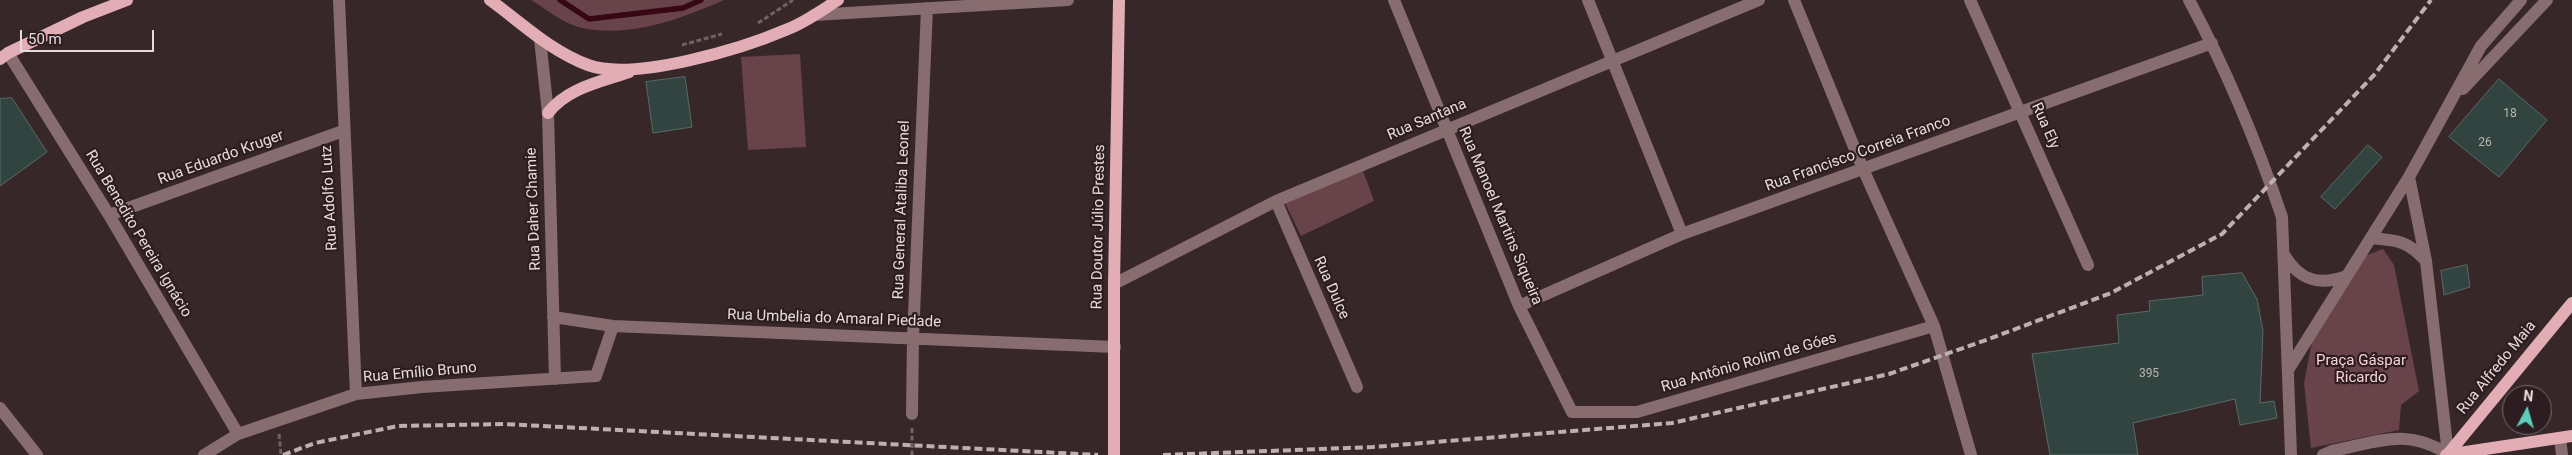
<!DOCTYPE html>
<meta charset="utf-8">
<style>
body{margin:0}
#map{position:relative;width:2572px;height:455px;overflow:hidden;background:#372729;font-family:Roboto,sans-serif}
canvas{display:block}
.north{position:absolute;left:2502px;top:385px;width:50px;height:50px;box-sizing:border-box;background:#2d1d20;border:1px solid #77696b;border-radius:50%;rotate:6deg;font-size:14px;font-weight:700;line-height:20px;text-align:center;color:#e6dbdc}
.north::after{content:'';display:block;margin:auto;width:18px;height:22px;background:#5dceb9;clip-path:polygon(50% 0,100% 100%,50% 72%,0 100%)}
.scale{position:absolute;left:20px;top:30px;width:134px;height:22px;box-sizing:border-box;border:2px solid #e6dbdc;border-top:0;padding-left:6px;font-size:15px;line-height:18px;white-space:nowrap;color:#e6dbdc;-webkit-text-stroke:4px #2d1d20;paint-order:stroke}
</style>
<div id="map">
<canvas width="2572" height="455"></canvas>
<div class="north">N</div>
<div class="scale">50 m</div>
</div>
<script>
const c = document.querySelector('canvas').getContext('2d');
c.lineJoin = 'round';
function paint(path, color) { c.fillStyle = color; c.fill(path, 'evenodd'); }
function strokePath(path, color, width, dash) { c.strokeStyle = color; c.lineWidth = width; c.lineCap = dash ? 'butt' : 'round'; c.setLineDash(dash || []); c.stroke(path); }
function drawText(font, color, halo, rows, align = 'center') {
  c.font = font + ' Roboto,sans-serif'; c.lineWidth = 4.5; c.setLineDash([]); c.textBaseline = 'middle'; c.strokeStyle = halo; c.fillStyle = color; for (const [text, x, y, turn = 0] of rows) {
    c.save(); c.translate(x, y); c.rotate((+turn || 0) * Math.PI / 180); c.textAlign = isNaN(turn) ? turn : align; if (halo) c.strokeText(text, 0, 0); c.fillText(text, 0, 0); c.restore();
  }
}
paint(new Path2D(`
 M531 0H724C680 19 631 38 582 28 564 24 546 9 531 0Z
 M800 54 806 147 748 150 741 57Z
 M1362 168 1374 201 1301 236 1284 201Z
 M2383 249 2394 265 2419 391 2401 405 2399 430 2311 448 2304 383 2313 336 2362 257Z`), '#68444a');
strokePath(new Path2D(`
 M560 0 589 19 683 8 701 0`), '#370714', 5.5);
const building = new Path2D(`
 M685 77 692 127 653 133 646 82Z
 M2499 79 2547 120 2499 177 2449 137Z
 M12 98 47 152 0 186V99Z
 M2368 145 2382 157 2335 209 2321 197Z
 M2467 265 2470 287 2444 295 2441 271Z
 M2242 273 2257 299 2263 331 2260 403 2274 401 2277 418 2240 425 2235 399 2133 423 2138 455H2050L2032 354 2119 343 2117 315 2150 311 2149 301 2203 295 2202 277Z`);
paint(building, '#324440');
strokePath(building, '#586b67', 1);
strokePath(new Path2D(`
 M758 23 793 0
 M682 45 722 34
 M912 428V455
 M279 434 281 455`), '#706163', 3, [5, 2.5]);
strokePath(new Path2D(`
 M339 0 356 394
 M1394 0 1519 306 1572 412H1637L1934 326
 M1588 0 1682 234
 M1794 0 1863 169 1934 326 1971 455
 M1970 0 2088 265
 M2189 0C2226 69 2257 143 2282 217L2291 455
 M814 15 1068 0
 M540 39 548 113 555 379
 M8 53 109 215 238 434
 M2463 89 2547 0
 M2409 177 2426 261 2448 454
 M1276 201 1357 387
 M109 215 343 131
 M2371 238C2397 240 2408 241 2426 261
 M2285 256C2300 281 2320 286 2347 276
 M1114 284 1276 201 1759 0
 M1519 306 1682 234 2212 43
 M553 317 613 326 1115 347
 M2288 370 2409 177 2481 46 2521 0
 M0 408 37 455
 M912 414 913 338 927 8
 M2560 438 2562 455
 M204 455 238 434 356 394 422 387 596 376 613 326
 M2323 455 2332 451C2378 442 2406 427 2448 454`), '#876d70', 12);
strokePath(new Path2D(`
 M490 0C522 23 550 51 588 65 634 82 744 48 788 29 806 22 822 10 838 0
 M0 59 8 53 83 17 127 0
 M548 113C567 88 600 82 629 72
 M2448 454 2572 303
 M1114 455V284L1119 0
 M2446 455 2572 436`), '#e3adb5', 12);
strokePath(new Path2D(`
 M283 455 315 443 398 426 504 424 1098 455
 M1163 455 1373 447 1672 423 1889 374 1989 339 2111 293 2222 234 2375 74 2431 0`), '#bdb0b2', 4, [8, 4]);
drawText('12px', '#b9b5b5', null, [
 ["18",2510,114],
 ["26",2485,143],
 ["395",2149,374]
]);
drawText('15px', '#e6dbdc', '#2d1d20', [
 ["Rua Santana",1427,120,-23],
 ["Rua Ely",2045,126,66],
 ["Rua Francisco Correia Franco",1858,154,-20],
 ["Rua Eduardo Kruger",221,158,-20],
 ["Rua Adolfo Lutz",330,198,-93],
 ["Rua Daher Chamie",534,209,-92],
 ["Rua General Ataliba Leonel",902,210,-88],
 ["Rua Manoel Martins Siqueira",1500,216,67],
 ["Rua Doutor Júlio Prestes",1099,227,-89],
 ["Rua Benedito Pereira Ignácio",138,234,59],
 ["Rua Dulce",1331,288,66],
 ["Rua Umbelia do Amaral Piedade",834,319,2],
 ["Rua Antônio Rolim de Góes",1749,363,-16],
 ["Rua Alfredo Maia",2497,368,-51],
 ["Rua Emílio Bruno",420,373,-5]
]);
drawText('15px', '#f7d2d7', '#2d1d20', [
 ["Praça Gáspar",2361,361],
 ["Ricardo",2361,378]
]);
</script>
